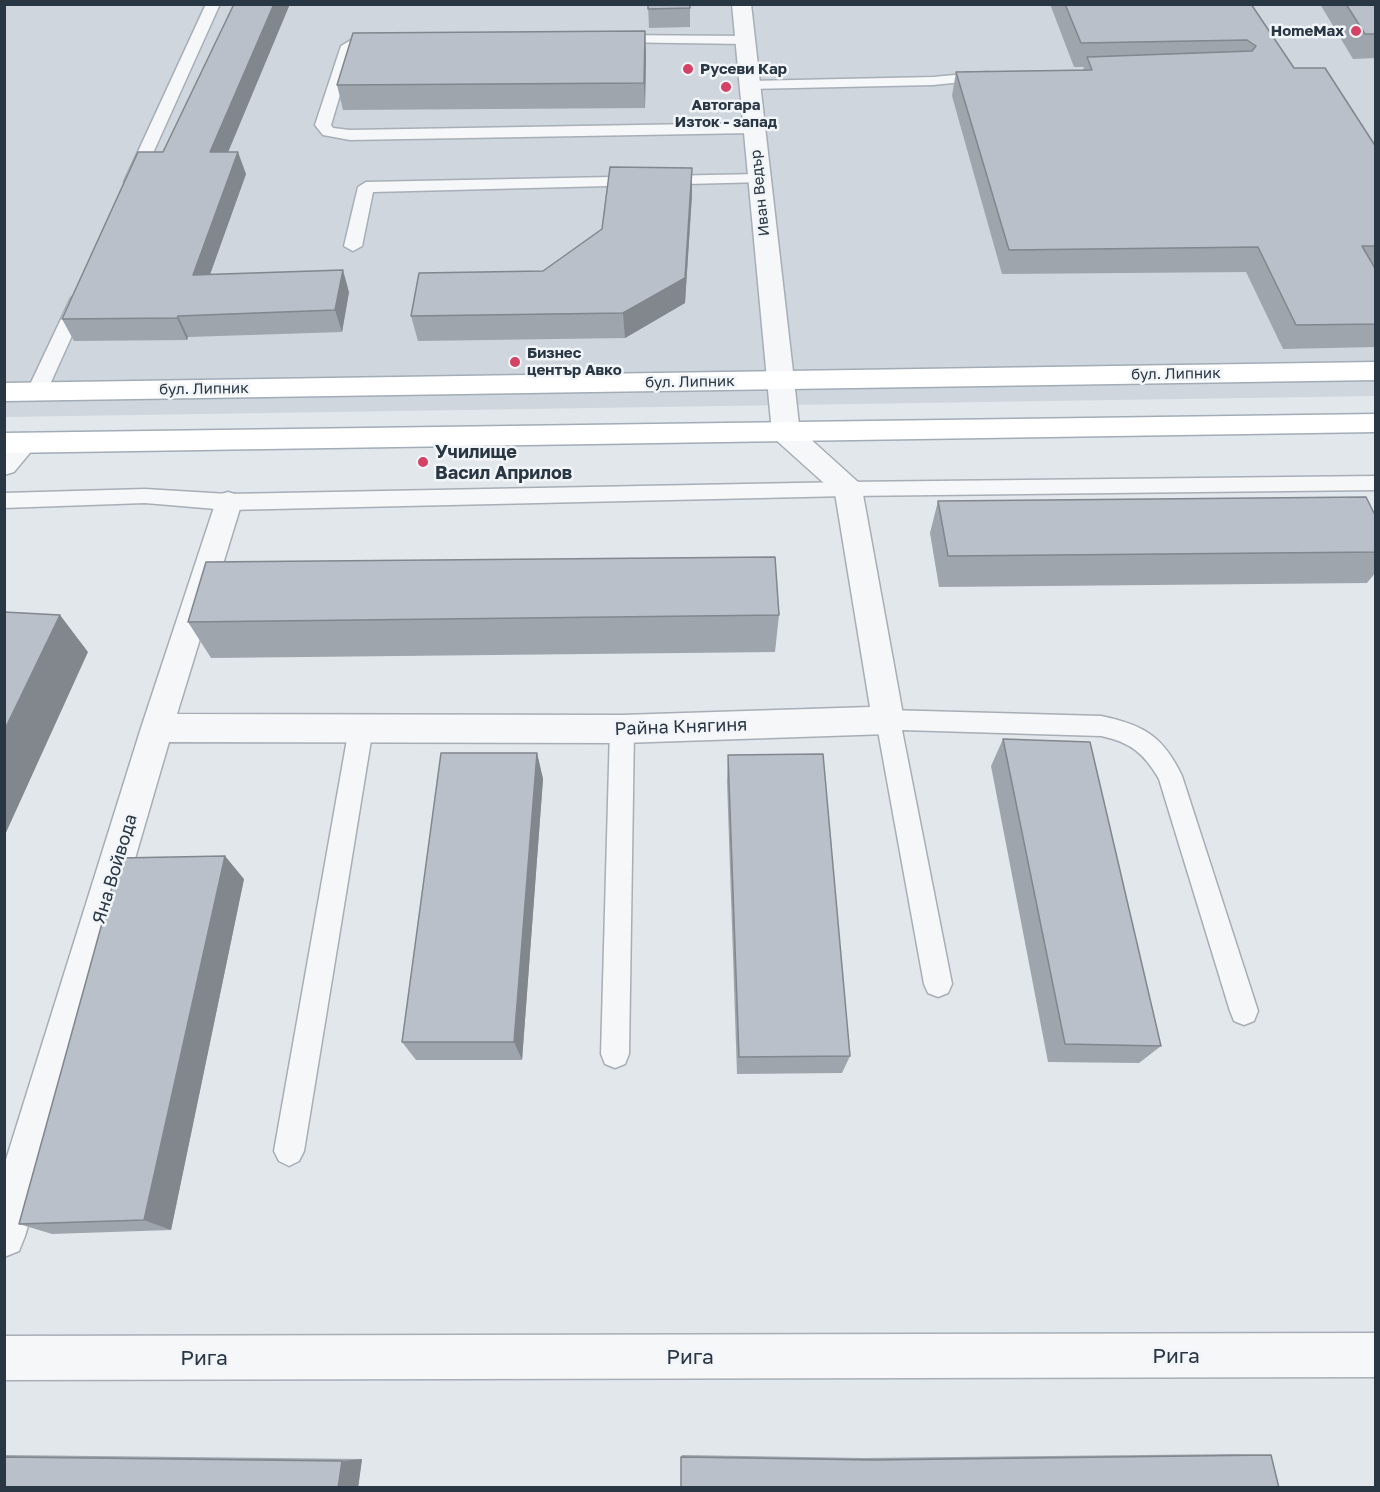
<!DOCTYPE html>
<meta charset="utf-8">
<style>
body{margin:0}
#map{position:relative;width:1380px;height:1492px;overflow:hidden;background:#e2e7eb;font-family:"Golos Text",sans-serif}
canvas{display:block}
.frame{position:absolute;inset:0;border:6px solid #293644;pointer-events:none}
</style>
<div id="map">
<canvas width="1380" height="1492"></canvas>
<div class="frame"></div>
</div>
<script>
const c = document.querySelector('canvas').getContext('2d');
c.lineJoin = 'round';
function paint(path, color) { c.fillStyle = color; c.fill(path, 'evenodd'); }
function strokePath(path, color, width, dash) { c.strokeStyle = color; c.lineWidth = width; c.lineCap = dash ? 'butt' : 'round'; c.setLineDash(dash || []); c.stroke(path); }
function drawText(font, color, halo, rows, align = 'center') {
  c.font = font + ' "Golos Text",sans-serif'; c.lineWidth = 5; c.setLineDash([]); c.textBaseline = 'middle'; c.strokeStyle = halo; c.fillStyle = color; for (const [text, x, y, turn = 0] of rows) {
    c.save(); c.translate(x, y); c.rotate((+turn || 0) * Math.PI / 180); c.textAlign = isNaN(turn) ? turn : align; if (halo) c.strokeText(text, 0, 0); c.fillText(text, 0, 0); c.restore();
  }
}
paint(new Path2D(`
 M4 5H1375V396L5 417Z`), '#d0d6dd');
const service = new Path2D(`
 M206 4H220L140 182 132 187 126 185 124 182Z
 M380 35 385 36V42L364 44 354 48 331 125 333 128 350 130 754 123 762 128 754 133 350 140 323 135 315 125 341 46 356 37Z
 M612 35 745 36 752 40 745 44 607 42 605 39Z
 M987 72 992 73 994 76 992 79 933 85 749 89 742 85 749 81 933 77Z
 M759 174 765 176 767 179 765 182 373 192 362 246 353 251 344 246 358 187 366 182Z
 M80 292 89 298 47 391 44 396H30L27 391 71 298Z
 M1376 476V490L848 496 228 510 145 503 4 508V493L145 489 228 494 848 482Z
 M888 710 1101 716C1144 725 1163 736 1182 776L1258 1011 1254 1021 1244 1025 1234 1021 1230 1011 1159 779C1144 753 1130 742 1101 736L902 730 952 984 948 993 938 997 928 993 924 984 876 720 880 713Z
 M361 718 369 721 373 728 304 1151 299 1161 289 1166 279 1161 274 1151 349 728 353 721Z
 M622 719 630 722 634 729 629 1054 625 1064 615 1068 605 1064 601 1054 610 729 614 722Z`);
const minor = new Path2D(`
 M786 424 796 426 858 482 862 489 904 720 899 730 888 734 622 743 169 742 25 1236 19 1251 4 1257V1166L141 728 218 495 228 492 238 495 242 502 177 714 622 715 870 707 835 493 776 440 772 433 776 426Z
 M24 433 34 436 38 443 14 472 4 475V447L14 436Z
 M1376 1333V1377L4 1380V1336Z`);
const tertiary = new Path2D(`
 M732 4H751L800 433 796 440 786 442 776 440 772 433Z`);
const primary = new Path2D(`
 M1376 362V380L4 401V383Z
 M1376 414V432L4 453V433Z`);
strokePath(service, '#a7aeb6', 3);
strokePath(minor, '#a7aeb6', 3);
strokePath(tertiary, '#a7aeb6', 3);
strokePath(primary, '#a1acb7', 3);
paint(service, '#f5f7f9');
paint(minor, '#f5f7f9');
paint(tertiary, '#f5f7f9');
paint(primary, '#fff');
paint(new Path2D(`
 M648 4H690V27L649 28Z
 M1050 4H1251L1294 68 1376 147V347L1283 349 1246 272 1002 274 952 96 956 72 1083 70 1084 67H1074Z
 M1320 4H1376V58L1353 59Z
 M645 31 646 56 645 108 343 110 337 85Z
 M228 152 246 174 210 274 349 292 342 332 188 337 187 340 74 341 62 319Z
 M692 194 685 303 625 338 418 341 411 316 543 271Z
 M938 501 1376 517V572L1367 583 939 587 930 533Z
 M779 615 775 652 211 658 188 622Z
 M1003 739 1161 1046 1139 1063 1048 1062 991 766Z
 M537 753 543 779 522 1060H416L402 1042Z
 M728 755 850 1056 842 1073 737 1074 727 781Z
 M244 879 171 1230 52 1234 19 1224Z
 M1237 1454 1271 1455 1279 1488 681 1457 682 1455 863 1458Z
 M4 1455 362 1459 358 1488H4Z`), '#9fa5ad');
paint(new Path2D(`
 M274 4H290L219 174 210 152Z
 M645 31 646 56 645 108 644 83Z
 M238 152 246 174 202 297 193 275Z
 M692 168V194L685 303 625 338 623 313Z
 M343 270 349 292 342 332 335 310Z
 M178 316 188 337 187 340 177 318Z
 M60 615 88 652 4 837V731Z
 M537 753 543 779 522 1060 514 1042Z
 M225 856 244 879 171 1230 144 1220Z
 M362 1459 358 1488H338L342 1461Z`), '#82868d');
const building = new Path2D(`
 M234 4H274L210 152H238L193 275 343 270 335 310 178 316 177 318 62 319 138 152H163Z
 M648 4H690V8L648 9Z
 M1065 4H1251L1294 68H1325L1376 147V246H1362L1376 270V324L1296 325 1258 247 1009 250 956 72 1092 70 1087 57 1252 51 1256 46 1247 40 1081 43Z
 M1346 4H1376V34H1365Z
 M645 31 644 83 337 85 353 33Z
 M610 167 692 168 685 278 623 313 411 316 419 273 543 271 602 229Z
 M1366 497 1376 517V552L948 556 938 501Z
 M775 557 779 615 188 622 206 562Z
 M4 612 60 615 4 731Z
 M1003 739 1090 742 1161 1046 1065 1044Z
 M441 753H537L514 1042H402Z
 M823 754 850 1056 739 1057 728 755Z
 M225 856 144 1220 19 1224 120 858Z
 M1271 1455 1279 1488H681V1457L874 1460Z
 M4 1457 342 1461 338 1488H4Z`);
paint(building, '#b9c0c9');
strokePath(building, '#82868d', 1.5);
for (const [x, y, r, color] of [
 [1356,31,6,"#d44366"],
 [688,69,6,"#d44366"],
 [726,87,6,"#d44366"],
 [515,362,6,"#d44366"],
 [423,462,6,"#d44366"]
]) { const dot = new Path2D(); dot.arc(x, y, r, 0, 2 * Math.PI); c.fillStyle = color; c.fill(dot); strokePath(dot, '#f2f5f8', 2); }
drawText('bold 15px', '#293644', '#f2f5f8', [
 ["HomeMax",1344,31,"right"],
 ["Русеви Кар",700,69],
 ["Автогара",726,105,"center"],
 ["Изток - запад",726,122,"center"],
 ["Бизнес",527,353],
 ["център Авко",527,370]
], 'left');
drawText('15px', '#293644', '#f2f5f8', [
 ["Иван Ведър",760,193,-96],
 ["бул. Липник",1176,374,-1],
 ["бул. Липник",690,382,-1],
 ["бул. Липник",204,389,-1]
]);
drawText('bold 18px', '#293644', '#f2f5f8', [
 ["Училище",435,452],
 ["Васил Априлов",435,473]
], 'left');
drawText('18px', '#293644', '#f2f5f8', [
 ["Райна Княгиня",681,727,-2],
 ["Яна Войвода",115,869,-73]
]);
drawText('21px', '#293644', '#f2f5f8', [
 ["Рига",1176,1356],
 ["Рига",690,1357],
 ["Рига",204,1358]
]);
</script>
